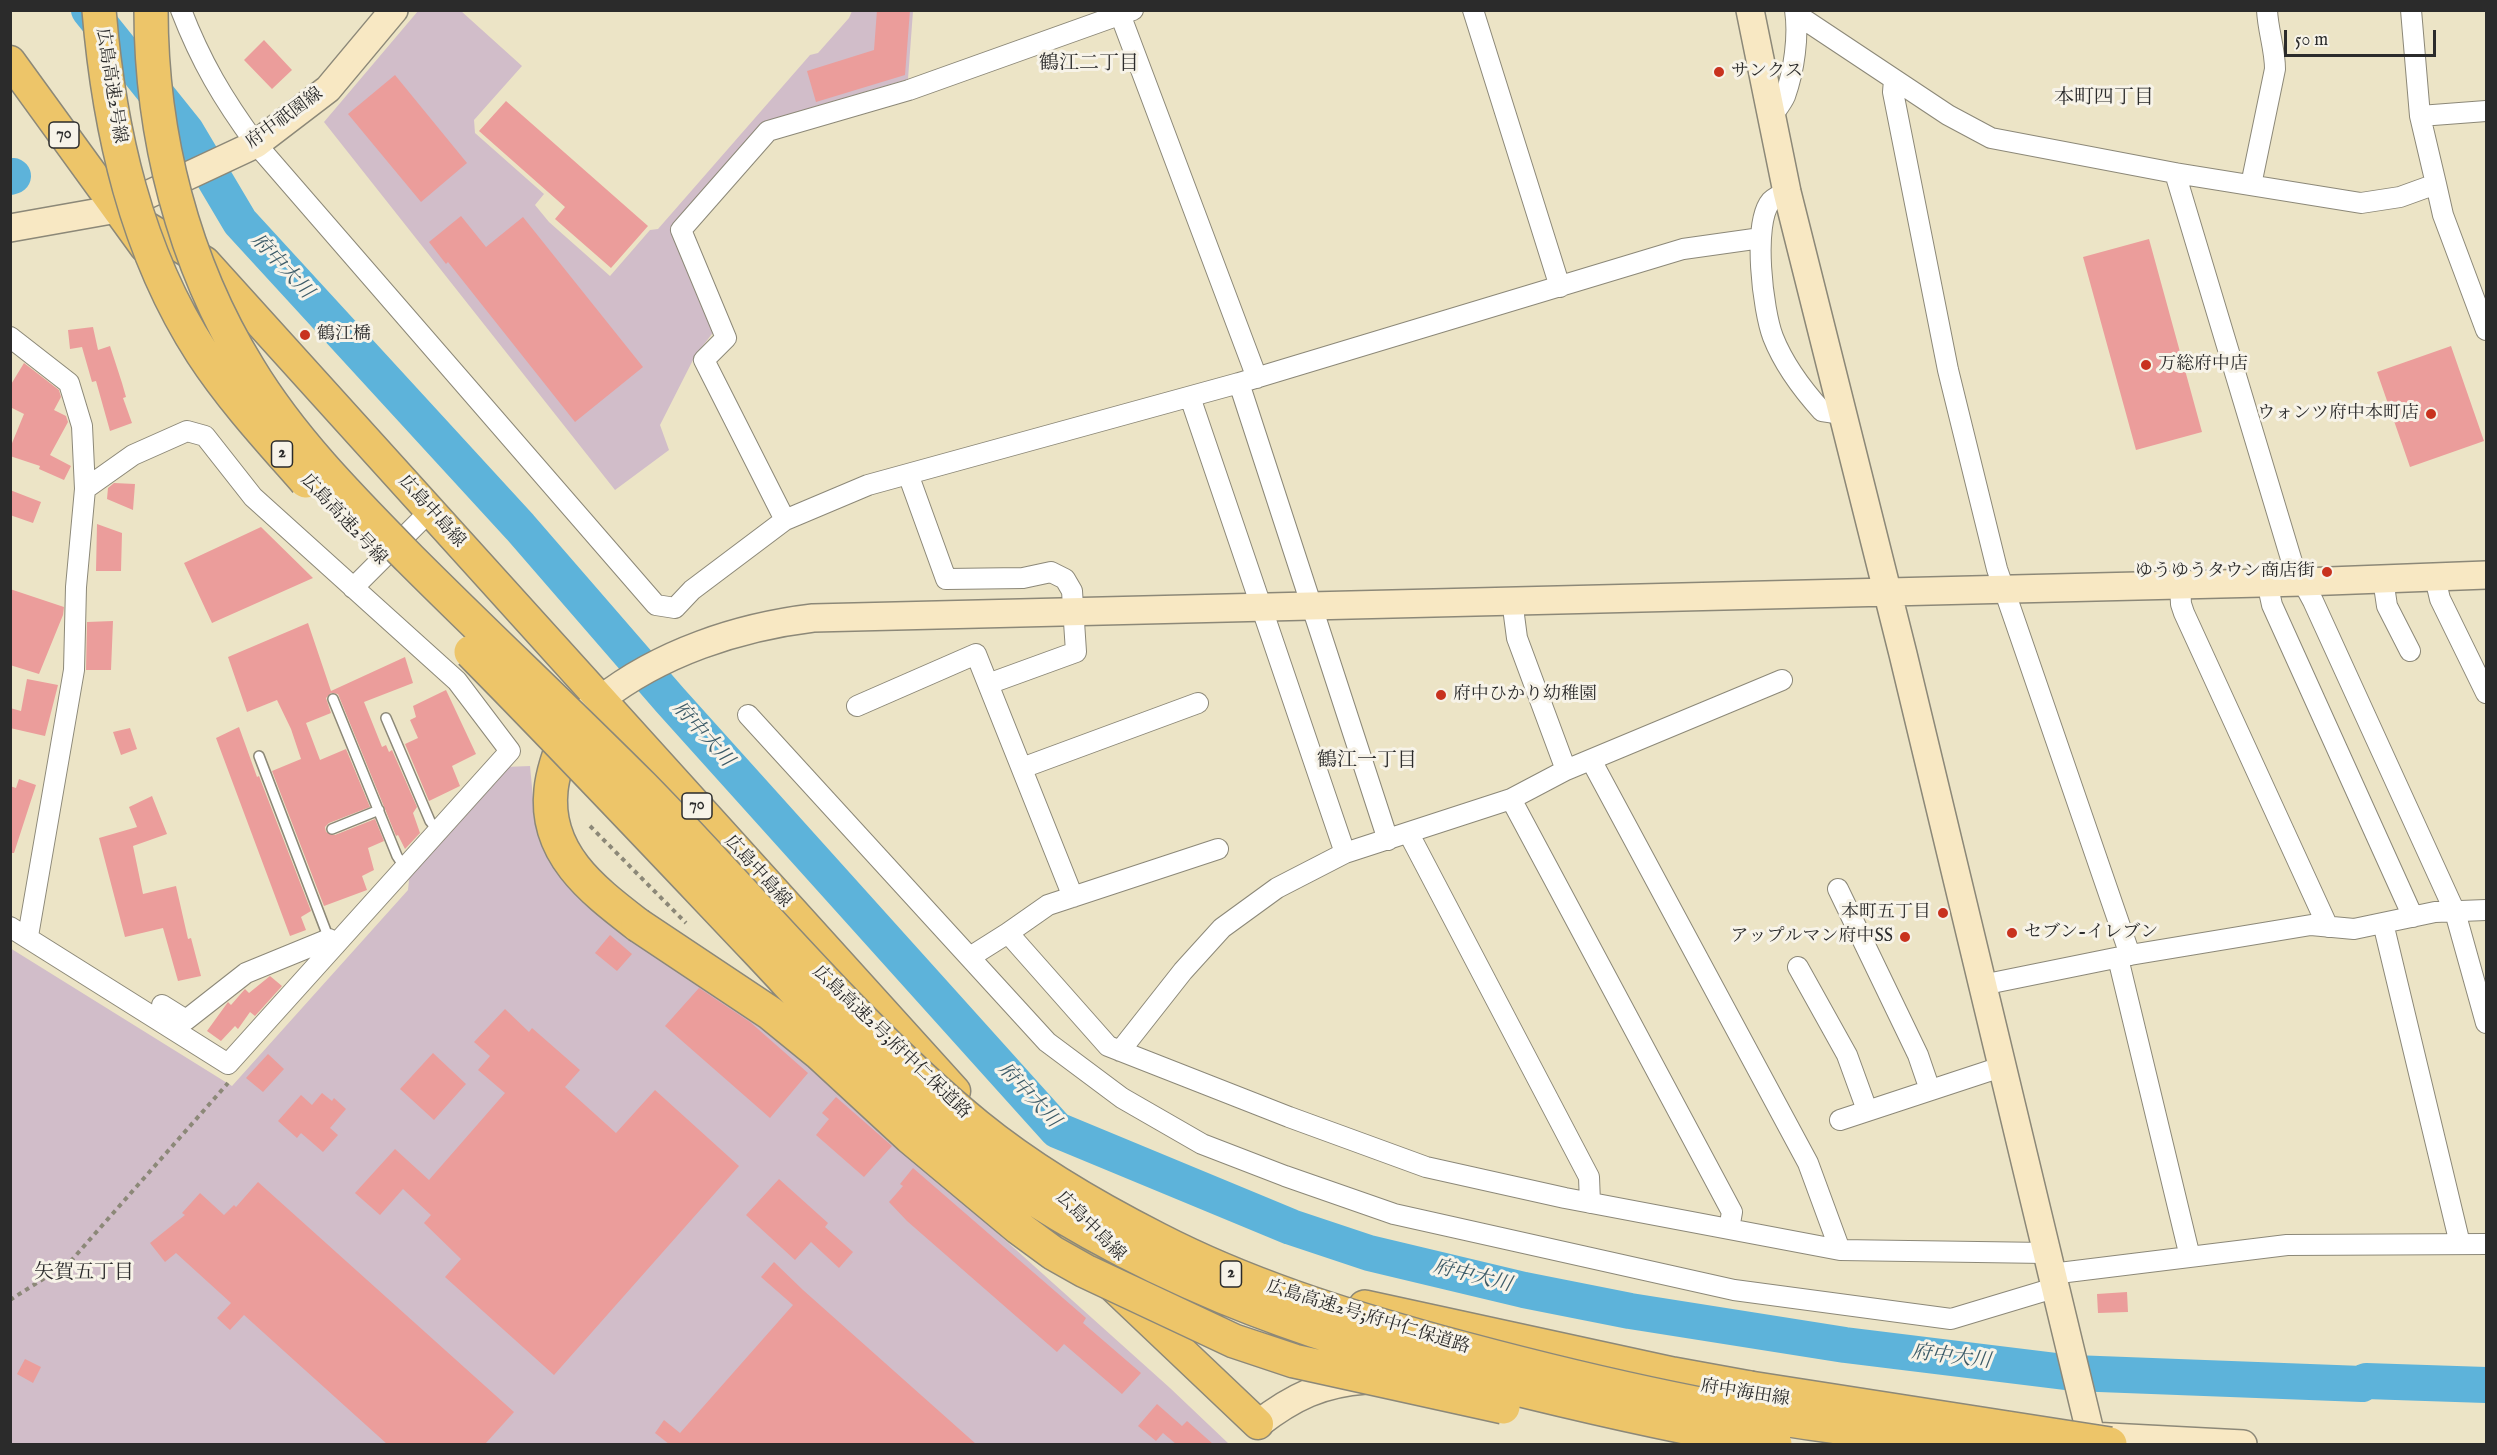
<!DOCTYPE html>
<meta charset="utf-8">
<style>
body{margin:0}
#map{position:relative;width:2497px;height:1455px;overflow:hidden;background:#ece4c6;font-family:"IM FELL English",serif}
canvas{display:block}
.frame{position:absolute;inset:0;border:12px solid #2b2b2b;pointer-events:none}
.scale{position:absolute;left:2284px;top:30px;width:152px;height:27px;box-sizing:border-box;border:3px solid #2b2b2b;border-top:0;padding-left:8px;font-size:18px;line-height:21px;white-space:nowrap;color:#2b2b2b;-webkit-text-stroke:4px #f7f3e8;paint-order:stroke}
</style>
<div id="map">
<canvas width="2497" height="1455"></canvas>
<div class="frame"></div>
<div class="scale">50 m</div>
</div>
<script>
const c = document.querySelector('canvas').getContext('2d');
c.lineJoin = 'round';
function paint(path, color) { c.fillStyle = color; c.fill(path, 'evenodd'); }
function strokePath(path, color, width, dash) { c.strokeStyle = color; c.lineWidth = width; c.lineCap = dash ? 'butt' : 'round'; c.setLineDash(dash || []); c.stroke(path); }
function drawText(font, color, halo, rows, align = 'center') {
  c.font = font + ' "IM FELL English","Noto Serif JP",serif'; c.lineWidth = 6; c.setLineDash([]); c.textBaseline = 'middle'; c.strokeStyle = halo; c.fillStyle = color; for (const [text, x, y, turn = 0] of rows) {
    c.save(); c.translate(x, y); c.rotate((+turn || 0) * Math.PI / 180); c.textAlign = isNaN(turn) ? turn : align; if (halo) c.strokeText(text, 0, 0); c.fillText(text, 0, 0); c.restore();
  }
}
paint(new Path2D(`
 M418 11H461L522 66 474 120 475 133 544 194 535 205 549 222 610 276 650 230 658 229 810 55 818 53 849 18 852 11H913L908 79 766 121 674 228 715 330 695 356 660 425 669 450 615 490 324 122Z
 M530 766 535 819 551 864 582 900 621 931 697 975 829 1082 1170 1388 1229 1444H11L10 948 232 1086 408 890 410 870 505 767Z`), '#d1bdc9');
strokePath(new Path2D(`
 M89 10 186 131 240 222 520 527 670 700 1057 1130 1291 1227 1369 1253 1524 1290 1630 1311 1845 1345 2073 1373 2362 1384 2366 1381 2486 1385
 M10 177 13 176`), '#5db3da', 36);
paint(new Path2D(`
 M877 10H910L905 75 816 102 807 71 874 50Z
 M264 40 292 70 272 89 244 60Z
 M395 75 467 163 421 202 348 114Z
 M506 101 648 226 611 268 555 219 565 207 479 131Z
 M461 216 486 247 523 217 643 367 575 422 448 262 446 264 429 242Z
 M2149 239 2202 432 2136 450 2083 257Z
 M93 327 98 350 110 346 122 383 126 397 123 398 132 423 110 431 96 381 92 382 82 347 70 349 68 330Z
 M2451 346 2484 441 2410 467 2377 372Z
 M24 363 59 390 61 397 54 410 66 416 68 422 50 455 71 466 64 480 39 469 40 466 10 456V448L24 414 10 407V386Z
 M114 483 135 484 133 510 107 499 108 488Z
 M10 490 41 502 33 523 10 515Z
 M97 524 122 533 121 571H96Z
 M261 527 313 578 212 623 184 563Z
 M10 589 64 607 63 615 39 674 10 665Z
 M113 621 111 670H86L87 622Z
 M308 623 331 691 405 657 413 683 364 702 382 747 386 745 389 752 392 750 417 807 413 813 420 833 405 849 398 835 396 836 338 694 331 693 326 698 331 713 306 723 320 760 346 749 370 807 329 823 325 827 326 832 335 835 375 819 384 841 368 848 374 870 362 876 367 890 324 906 272 771 301 759 291 729 277 700 247 712 228 657Z
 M27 679 58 685 45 736 10 728V708L21 711Z
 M446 690 476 754 452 766 460 786 429 801 405 744 418 738 410 720 416 717 413 706Z
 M239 727 257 777 259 776 311 911 301 917 306 930 290 936 216 738Z
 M130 728 137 749 121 755 113 732Z
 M19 779 36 785 14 853H10V786L16 788Z
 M152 796 167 834 133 846 143 894 176 886 188 939 191 938 201 976 178 981 163 928 125 937 99 838 137 827 129 807Z
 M610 935 632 954 617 971 595 953Z
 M270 976 282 986 255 1016 250 1012 238 1029 235 1026 221 1041 207 1031 228 1002 231 1005 245 989 249 993Z
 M699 988 750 1022 808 1073 770 1118 665 1026Z
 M505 1009 529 1032 532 1028 580 1070 565 1087 616 1133 655 1090 739 1166 554 1375 445 1277 461 1259 424 1223 431 1215 403 1189 380 1215 355 1193 395 1149 429 1180 505 1093 478 1070 490 1056 474 1042Z
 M433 1053 466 1084 434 1120 400 1089Z
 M268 1054 284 1069 263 1092 246 1078Z
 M322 1093 332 1101 334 1098 346 1109 330 1128 338 1135 323 1152 301 1133 297 1138 278 1121 301 1095 312 1105Z
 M836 1097 892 1146 864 1177 816 1135 829 1119 822 1113Z
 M913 1168 1086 1318 1083 1323 1141 1373 1122 1394 1064 1344 1057 1352 907 1221 889 1202 903 1186 900 1184Z
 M779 1179 828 1223 825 1227 853 1252 839 1268 811 1242 795 1260 746 1215Z
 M258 1182 514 1412 485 1444H387L244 1315 230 1330 217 1318 231 1303 176 1253 165 1262 150 1243 185 1215 182 1213 200 1193 224 1215 234 1205 236 1207Z
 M774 1262 803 1290 976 1444H669L655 1433 664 1420 680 1433 793 1305 761 1277Z
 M2127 1292 2128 1312 2098 1313 2097 1294Z
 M25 1359 41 1367 33 1383 17 1374Z
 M1157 1404 1182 1426 1187 1421 1213 1444H1176L1163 1433 1156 1441 1138 1426Z`), '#eb9d9b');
const lane = new Path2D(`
 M333 699 397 856 405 868
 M386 718 430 821 438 831
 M259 756 329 939
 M332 829 379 810`);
const street = new Path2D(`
 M181 10C201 62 223 99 256 144L656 605 675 608 692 590 785 520 868 485 1239 383 1683 249 1761 238
 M1473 10 1560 287
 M2411 10 2420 116 2436 184 2443 215 2486 330
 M1120 14 1257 378
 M1796 14 1948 115 1991 138 2175 173 2361 203 2400 197 2436 184
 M1894 80 1893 92 1948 370 1997 569 2130 955
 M1772 116C1776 110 1782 103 1785 96 1794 71 1799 36 1795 10
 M2420 116 2486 111
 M2175 173 2292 562 2313 601 2455 912 2486 1023
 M2251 185 2275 69C2275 49 2268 31 2267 10
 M1787 192C1782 194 1775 197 1771 201 1752 223 1763 311 1773 337 1784 365 1802 389 1822 411L1842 414
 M10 337 69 383 82 426 85 489 76 587 74 670 28 936
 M1239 383 1388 840
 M1190 397 1345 853
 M908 474 946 579 1023 578 1051 572 1065 579 1072 591 1076 652 988 684
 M785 520 704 360 726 338 681 230 768 131 909 90 1133 10
 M2435 578 2440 599 2486 693
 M2383 579 2387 606 2410 651
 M2267 582 2272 605 2413 917
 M2180 584 2181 604 2184 613 2328 927
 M353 588 430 511
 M1512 600 1517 638 1566 770
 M857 706 976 654 1073 897
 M748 715 1047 1042 1122 1098 1202 1144 1285 1176 1394 1214 1734 1290 1951 1319 2054 1288
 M1591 760 1808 1163 1840 1250
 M1022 768 1198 703
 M1511 799 1732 1212 1729 1229
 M1409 834 1589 1177 1590 1203
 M1838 889 1918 1055 1930 1090
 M2383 923 2460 1244
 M10 927 228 1064 510 751 457 681 253 497 205 436 187 431 133 455 85 489
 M1008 933 1048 905 1218 849
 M970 957 1008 933 1108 1046 1289 1117 1426 1167 1565 1198 1840 1250 2046 1253
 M2118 958 2190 1257
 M1798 967 1847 1055 1867 1110
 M1982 985 2130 955 2311 925 2354 929 2435 912 2486 910
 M162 1005 186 1020 246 973 329 939 336 944
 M1120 1051 1183 971 1222 928 1277 888 1345 853 1511 799 1566 770 1782 680
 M1840 1120 2001 1067
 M2051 1274 2287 1245 2486 1244`);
const secondary = new Path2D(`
 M1750 10 1787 192 1903 654 2093 1444
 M10 228 117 209 256 144 328 89 394 10
 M569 728C579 718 589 708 600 700 660 653 738 627 813 618L2303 582 2486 575
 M1258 1424C1293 1397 1322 1383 1366 1380
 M2090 1436 2243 1444`);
const primary = new Path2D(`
 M10 61 145 247
 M130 217 205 262 955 1091
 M1023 1201 1258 1424`);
const highway = new Path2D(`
 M569 728C562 748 553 769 551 790 544 854 594 891 638 925
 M1365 1307 1673 1374 1750 1388`);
strokePath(lane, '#8c8878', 12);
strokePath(street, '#8c8878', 22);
strokePath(secondary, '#8c8878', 30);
strokePath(primary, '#8c8878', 33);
strokePath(highway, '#8c8878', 36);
strokePath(new Path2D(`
 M590 826 686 923
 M10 1300 70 1262 228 1083`), '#8c8878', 4, [4.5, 4.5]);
strokePath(lane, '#fff', 9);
strokePath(street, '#fff', 20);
strokePath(secondary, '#f8e8c3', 27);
strokePath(primary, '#edc569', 30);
strokePath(highway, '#edc569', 33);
const highwayBridge = new Path2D(`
 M99 10C109 130 136 251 202 353 232 399 270 440 306 481
 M151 10C151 135 183 262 249 369 292 440 352 500 410 559 487 636 566 710 643 787 754 900 854 1025 977 1126 1031 1170 1094 1207 1157 1239 1246 1285 1342 1315 1439 1342 1567 1377 1698 1408 1830 1426 1880 1433 1930 1438 1979 1444
 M471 652C567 749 661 849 755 948 824 1021 891 1098 971 1156 1135 1276 1304 1335 1497 1384 1589 1407 1682 1428 1775 1444
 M638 925 770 1013 819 1053 910 1137 1019 1228 1053 1253 1085 1271 1234 1341 1294 1361 1503 1407
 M1750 1388 2110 1444`);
strokePath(highwayBridge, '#8c8878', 36, []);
strokePath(highwayBridge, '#edc569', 33);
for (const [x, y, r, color] of [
 [1719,72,6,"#c8321e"],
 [305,335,6,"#c8321e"],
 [2146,365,6,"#c8321e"],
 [2431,414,6,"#c8321e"],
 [2327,572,6,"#c8321e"],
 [1441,695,6,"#c8321e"],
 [1943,913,6,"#c8321e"],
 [2012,933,6,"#c8321e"],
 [1905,937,6,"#c8321e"]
]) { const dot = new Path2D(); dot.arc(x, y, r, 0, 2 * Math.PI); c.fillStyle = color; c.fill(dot); strokePath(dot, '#f7f3e8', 2); }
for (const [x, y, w] of [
 [64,135,30],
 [282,454,21],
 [697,806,30],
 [1231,1274,21]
]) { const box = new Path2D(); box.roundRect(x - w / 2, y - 13, w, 26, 4.5); c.fillStyle = '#f7f3e8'; c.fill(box); strokePath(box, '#2b2b2b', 1.5); }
drawText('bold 16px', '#2b2b2b', null, [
 ["70",64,135],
 ["2",282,454],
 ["70",697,806],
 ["2",1231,1274]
]);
drawText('18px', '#2b2b2b', '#f7f3e8', [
 ["サンクス",1731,72],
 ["鶴江橋",317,335],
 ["万総府中店",2158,365],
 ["ウォンツ府中本町店",2419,414,"right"],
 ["ゆうゆうタウン商店街",2315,572,"right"],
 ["府中ひかり幼稚園",1453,695],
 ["本町五丁目",1931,913,"right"],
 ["セブン-イレブン",2024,933],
 ["アップルマン府中SS",1893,937,"right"]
], 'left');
drawText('18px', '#2b2b2b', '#f7f3e8', [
 ["広島高速2号線",110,86,81],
 ["府中祇園線",285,119,-36],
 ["広島中島線",431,512,48],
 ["広島高速2号線",343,520,47],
 ["広島中島線",757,872,48],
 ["広島高速2号;府中仁保道路",891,1043,44],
 ["広島中島線",1090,1227,45],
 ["広島高速2号;府中仁保道路",1368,1318,17],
 ["府中海田線",1745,1394,9]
]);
drawText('20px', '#2b2b2b', '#f7f3e8', [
 ["鶴江二丁目",1089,65],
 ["本町四丁目",2104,99],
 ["鶴江一丁目",1367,762],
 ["矢賀五丁目",84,1274]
]);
drawText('italic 20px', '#3c5b68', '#f7f3e8', [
 ["府中大川",281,267,47],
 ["府中大川",702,735,48],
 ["府中大川",1028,1096,47],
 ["府中大川",1472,1277,14],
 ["府中大川",1951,1358,7]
]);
</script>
